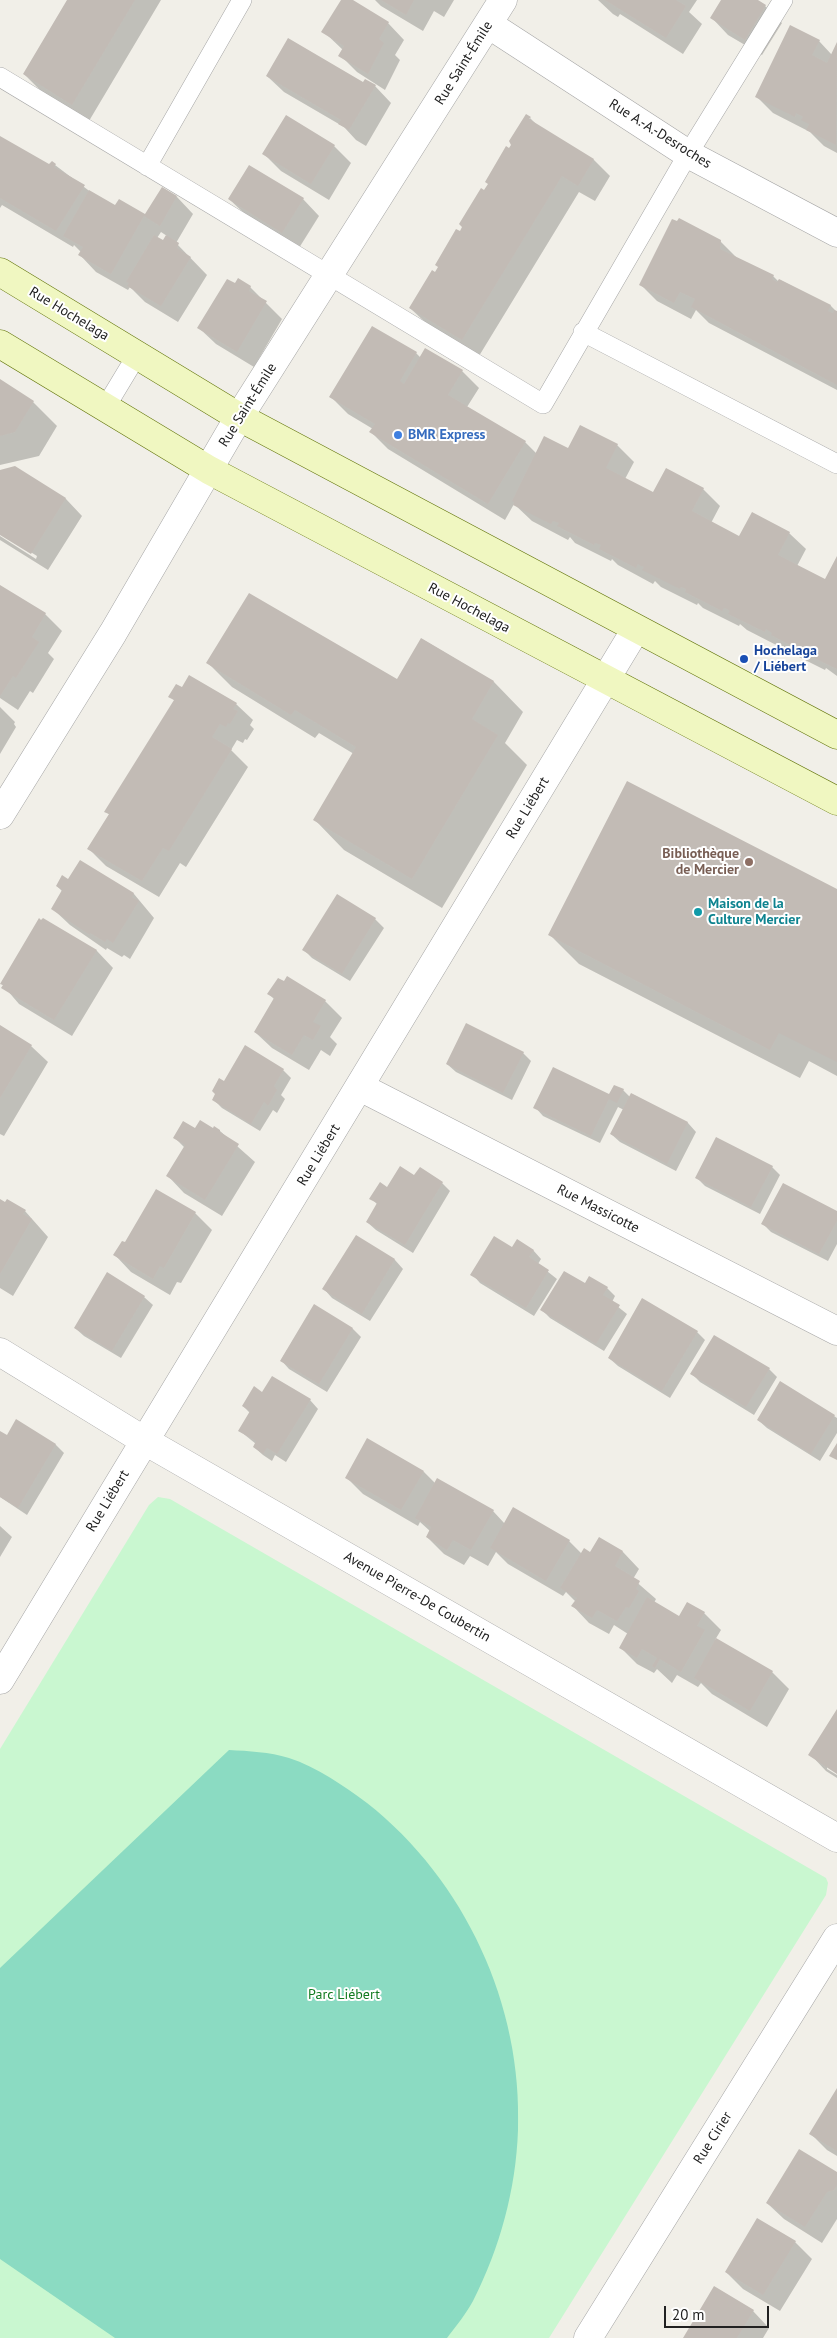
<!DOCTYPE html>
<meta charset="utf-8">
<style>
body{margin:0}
#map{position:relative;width:837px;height:2338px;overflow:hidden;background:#f1efe8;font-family:"PT Sans",sans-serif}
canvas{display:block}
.scale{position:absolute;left:664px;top:2306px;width:105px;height:22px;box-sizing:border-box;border:2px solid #212121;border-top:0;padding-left:6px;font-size:15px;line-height:18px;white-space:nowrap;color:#212121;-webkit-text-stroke:4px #fff;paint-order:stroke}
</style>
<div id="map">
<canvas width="837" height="2338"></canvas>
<div class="scale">20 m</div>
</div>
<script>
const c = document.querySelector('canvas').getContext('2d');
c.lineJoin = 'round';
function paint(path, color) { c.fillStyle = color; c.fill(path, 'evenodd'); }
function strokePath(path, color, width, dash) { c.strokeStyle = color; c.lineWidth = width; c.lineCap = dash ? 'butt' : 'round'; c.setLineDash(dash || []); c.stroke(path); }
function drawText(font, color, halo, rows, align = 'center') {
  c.font = font + ' "PT Sans",sans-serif'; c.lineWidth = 4; c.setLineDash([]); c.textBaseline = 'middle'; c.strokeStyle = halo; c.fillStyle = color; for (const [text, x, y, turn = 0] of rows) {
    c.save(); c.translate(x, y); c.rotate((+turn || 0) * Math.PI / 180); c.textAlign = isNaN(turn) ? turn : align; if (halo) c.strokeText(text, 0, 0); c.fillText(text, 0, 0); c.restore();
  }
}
paint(new Path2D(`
 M158 1497 170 1499 826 1878 828 1883 826 1895 549 2338H0V1749L149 1505Z`), '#c9f7d0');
paint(new Path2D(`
 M229 1750C249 1751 269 1752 289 1758 317 1767 344 1786 367 1803 465 1880 523 2006 518 2130 516 2189 500 2248 473 2301 466 2314 456 2326 447 2338H115L0 2259V1968Z`), '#8bdbc2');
paint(new Path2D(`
 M68 0H161L89 121 41 91 24 74Z
 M342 0H350L388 23 404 40 395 55 400 60 385 90 357 72 340 55 343 50 323 31Z
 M375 0H454L444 17 434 11 423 31 381 6Z
 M598 0H697L689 12 702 24 683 54 620 14 618 17 613 14Z
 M723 0H755L765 6 782 23 762 55 728 35 712 18Z
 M819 41 832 55 837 45V153L824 146 810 132 773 113 757 97Z
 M267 76 363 84 375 86 391 103 366 146 356 140 344 127 284 92Z
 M530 118 538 126 594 160 610 176 595 201 579 192 479 356 427 324 410 308 435 274 513 145 510 141Z
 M0 137 49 166 55 165 92 193 116 207 146 216 162 189 177 197 193 214 176 243 207 275 178 322 145 302 130 287 128 290 96 272 80 255 81 252 74 245 73 247 2 205 0 208ZM161 232 167 236 163 242 157 238Z
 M334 146 351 163 329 200 281 171 264 154Z
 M229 199H303L319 216 299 248 246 215Z
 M720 241 737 258 773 276 779 282 780 280 831 306 837 312V390L709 323 696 310 691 319 657 301 640 284Z
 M250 287 282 319 254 367 216 344 199 328Z
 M426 350 462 371 479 388 467 407 525 442 537 454 569 450 581 426 617 445 634 462 625 479 654 494 703 489 720 506 711 523 740 538 789 533 806 549 797 566 825 581 837 558V676L826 668 825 670 789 652 783 646 782 648 747 630 740 624 739 626 703 608 698 603 697 605 661 587 655 581 653 584 618 565 612 559 611 561 575 543 570 537 568 540 532 521 514 504 505 520 388 449 371 432 373 429 348 414 331 397 416 353 421 358Z
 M0 381 33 402 57 426 39 456 0 465Z
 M15 467 66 499 82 516 48 570 0 540V536L36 559 37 556 0 533V471Z
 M0 587 45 614 62 631 48 653 54 659 33 693 30 691 18 710 0 698Z
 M422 639 494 682 523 712 505 743 527 765 442 908 344 850 315 820 354 754 319 733 315 738 232 687 208 663 397 681Z
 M170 696 236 704 253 720 250 725 254 729 247 740 245 739 243 743 237 740 231 750 248 767 186 867 180 863 159 897 106 866 89 849 110 815 106 812 175 701Z
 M0 707 15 722 14 724 16 727 0 754Z
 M80 862 134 894 154 918 130 959 124 955 122 957 107 948 106 950 70 925 53 909 63 892 57 886 69 881Z
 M837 891V1076L809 1061 800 1078 579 964 550 935Z
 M337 896 375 919 384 928 350 981 312 958 304 950Z
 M43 919 97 951 113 968 72 1036 19 1004 1 983Z
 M269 994 325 1001 342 1018 330 1037 337 1044 330 1056 321 1050 309 1070 272 1048 255 1032 275 1000Z
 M0 1027 31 1046 48 1062 4 1136 0 1134Z
 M523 1053 531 1061 512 1100 456 1072 447 1064Z
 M283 1070 291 1078 281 1095 285 1099 277 1113 273 1110 260 1131 222 1108 213 1099 224 1082Z
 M623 1090 630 1097 632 1094 688 1123 696 1132 676 1171 620 1142 611 1134 624 1110 618 1107 600 1143 543 1116 535 1107 609 1096Z
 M196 1130 220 1131 255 1162 222 1216 184 1193 168 1176 185 1148 175 1138Z
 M772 1167 780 1175 760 1214 705 1186 697 1178Z
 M415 1177 442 1183 450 1191 413 1253 376 1230 367 1222 378 1205 371 1198 388 1188Z
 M0 1201 25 1211 48 1237 13 1296 0 1288Z
 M837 1212V1244L828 1261 771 1232 763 1224Z
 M195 1213 212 1230 181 1283 177 1282 170 1295 131 1272 115 1255 125 1244Z
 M356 1237 395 1260 403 1269 370 1321 332 1298 324 1289Z
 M512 1248 533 1250 541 1259 538 1264 557 1279 534 1316 480 1283 472 1274Z
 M585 1285 607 1288 615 1296 612 1302 627 1314 604 1351 550 1318 542 1310Z
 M144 1297 153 1305 121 1358 84 1336 75 1328Z
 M314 1306 353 1329 361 1337 327 1392 289 1369 281 1360Z
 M697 1332 705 1340 670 1398 618 1366 609 1358Z
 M769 1369 777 1377 754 1415 700 1382 692 1374Z
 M263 1394 310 1400 318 1409 286 1462 275 1455 272 1461 263 1455 254 1447 256 1444 240 1431 250 1413 243 1406Z
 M834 1416 837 1418V1433L820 1461 767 1428 758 1420Z
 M17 1421 56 1445 64 1453 27 1515 0 1497V1432L7 1436Z
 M424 1472 436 1484 493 1511 505 1524 569 1541 582 1554H591L599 1539 623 1552 639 1569 633 1579 656 1599 654 1603 680 1618 704 1613 721 1630 715 1640 772 1672 789 1689 767 1727 712 1694 701 1683 698 1687 677 1675 672 1683 657 1669 654 1673 637 1664 620 1647 628 1634 614 1625 609 1634 589 1623 573 1606 576 1602 566 1592 563 1596 508 1564 496 1552 488 1566 470 1556 464 1565 444 1554 427 1537 430 1531 420 1522 418 1526 363 1494 346 1477Z
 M0 1526 12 1537 0 1557Z
 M837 1712V1772L827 1766V1769L837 1775V1778L826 1771 810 1754Z
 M837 2091V2156L827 2150 811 2134Z
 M837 2173V2219L822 2243 784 2219 767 2203Z
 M795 2242 812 2259 780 2311 743 2289 726 2272Z
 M753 2311 769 2328 763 2338H685Z`), '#0003');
paint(new Path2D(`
 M67 0H135L72 105 23 74Z
 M341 0H353L389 22 379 39 384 43 368 74 338 56 344 46 321 32Z
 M381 0H414L406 15Z
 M605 0H676L686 6 666 38Z
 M721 0H758L766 5 745 40 710 18Z
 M790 25 820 40 812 55 827 63 837 42 836 145 806 130 809 124 801 120 803 117 796 113 795 117 755 97Z
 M288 38 363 82 365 79 376 85 349 130 338 124 341 120 266 76Z
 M526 114 531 117 529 119 594 159 578 186 562 176 462 340 409 308 432 270 435 272 438 267 435 265 456 229 460 231 462 227 459 224 481 188 484 190 488 184 485 182 506 146 509 148 511 145 509 141Z
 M286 115 335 145 311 184 262 154Z
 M0 136 49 164 52 161 56 164 54 167 85 185 56 231 0 198Z
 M249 165 304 198 282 233 228 199Z
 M162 187 177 196 160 226 144 216 111 274 78 255 83 247 63 236 89 190 115 205 119 199 145 214Z
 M679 218 721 240 720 249 774 275 772 279 777 282 779 279 831 305 828 311 830 312 833 313 834 310 837 311V385L691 307 695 299 680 292 674 303 639 285 672 219 677 221Z
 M154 235 163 240 166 235 179 243 177 248 191 257 161 306 127 286 129 283 126 282Z
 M238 278 251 286 249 291 267 301 237 352 197 328 227 279 235 283Z
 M372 326 417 352 400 381 404 384 425 348 463 370 448 395 526 441 488 504 369 432 375 424 329 397Z
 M0 379 34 401 15 432 0 436Z
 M580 425 618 444 606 468 653 492 666 468 704 488 692 511 739 536 752 512 790 532 778 555 825 579 837 556V669L814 658 815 654 809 651 808 654 771 635 772 633 766 629 765 632 728 614 730 611 727 609 724 608 722 611 685 592 686 589 681 587 680 589 642 570 644 567 641 566 638 564 636 568 599 549 601 545 595 543 594 545 557 526 559 523 553 521 551 524 513 505 514 502 512 501 544 436 568 448Z
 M15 466 66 498 31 554 0 535V470Z
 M0 585 46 613 32 637 39 642 16 678 13 676 0 696Z
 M249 593 397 679 421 638 494 681 472 719 498 735 412 879 313 820 356 747 295 710 291 715 206 663Z
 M189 675 237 703 233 709 238 711 230 724 228 723 226 727 220 724 212 737 232 749 169 851 163 848 142 881 87 849 109 814 104 812 174 700 168 697 176 684 182 687Z
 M627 781 837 889V1062L779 1033 770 1050 548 935Z
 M80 860 134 893 132 897 139 901 113 943 107 939 105 942 90 933V935L51 909 62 890 56 886 62 875 68 879Z
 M337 894 376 918 342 974 302 950Z
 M39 918 41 920 43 918 97 950 54 1020 1 988 3 985 0 984Z
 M287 976 326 1000 313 1022 321 1026 313 1040 304 1035 292 1055 254 1032 274 998 267 994 278 978 284 981Z
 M466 1023 524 1052 503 1093 446 1064Z
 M0 1025 32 1045 0 1098Z
 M245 1045 284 1069 274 1086 277 1090 268 1106 264 1102 251 1124 212 1100 215 1094 212 1091 219 1078 224 1081Z
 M553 1067 609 1094 614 1085 624 1089 617 1103 609 1099 591 1136 533 1108Z
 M631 1093 688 1122 667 1164 610 1134Z
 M200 1120 213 1128 214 1126 220 1130V1132L239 1144 205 1200 166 1176 185 1145 173 1138 183 1121 195 1128Z
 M716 1137 773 1166 751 1207 695 1178Z
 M400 1166 414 1175 420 1167 443 1182 405 1245 366 1222 377 1203 369 1199 380 1182 387 1187Z
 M783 1183 837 1211V1221L819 1254 761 1224Z
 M156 1189 196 1212 164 1268 160 1266 153 1279 113 1255 122 1241 125 1242Z
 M0 1199 5 1202 7 1199 26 1210 23 1214 32 1219 0 1274Z
 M356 1235 395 1259 362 1314 322 1289Z
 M494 1236 512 1247 517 1239 534 1250 529 1257 549 1270 526 1308 470 1275Z
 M564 1271 585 1283 589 1276 608 1287 603 1295 620 1305 596 1344 540 1310Z
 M107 1272 145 1296 112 1351 74 1328Z
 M642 1298 698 1331 662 1391 608 1358Z
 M314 1304 353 1328 319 1384 280 1361Z
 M714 1335 770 1368 746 1407 690 1374Z
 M272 1376 311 1399 277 1454 267 1448 263 1454 253 1447 256 1441 238 1431 250 1411 242 1406 254 1386 262 1392Z
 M780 1381 835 1415 811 1454 757 1420Z
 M16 1419 56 1444 18 1508 0 1497V1431L7 1435Z
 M367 1438 424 1471 401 1510 345 1478Z
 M837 1443V1460L829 1456Z
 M437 1478 494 1510 471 1550 453 1540 447 1550 426 1537 431 1527 415 1518Z
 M513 1507 570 1540 546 1581 490 1548Z
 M599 1537 623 1551 615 1566 640 1581 636 1589 639 1591 629 1608 626 1607 617 1621 597 1610 592 1618 571 1606 577 1598 560 1588 584 1548 590 1552Z
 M647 1597 679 1616 687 1602 705 1612 697 1626 705 1630 681 1672 660 1659 655 1668 652 1666 657 1658 642 1649 637 1658 619 1648Z
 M716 1638 773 1671 750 1711 694 1678Z
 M837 1709V1774L808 1755Z
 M837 2088V2151L809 2134Z
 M799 2149 837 2172V2185L834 2190 827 2192 805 2227 766 2203Z
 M757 2218 796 2241 763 2295 725 2272Z
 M714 2286 754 2310 737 2338H683Z`), '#c2bbb5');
const lane = new Path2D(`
 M0 77 543 404 688 154 783 0
 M147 166 242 0
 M583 332 837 464
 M105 408 137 355`);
const street = new Path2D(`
 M488 24 688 154 837 233
 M0 815 113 633 239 417 503 0
 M360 1087 837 1331
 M0 1352 145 1441 837 1838
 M0 1680 636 629
 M588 2338 837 1938`);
const secondary = new Path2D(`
 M0 272 239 417 837 735
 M0 344 209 470 837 801`);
strokePath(lane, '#a5a5a5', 20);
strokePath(street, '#a5a5a5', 29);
strokePath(secondary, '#63750b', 29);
strokePath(lane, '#fff', 19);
strokePath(street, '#fff', 28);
strokePath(secondary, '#f0f7c1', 28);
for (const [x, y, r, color] of [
 [398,435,5,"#3f7fe0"],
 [744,659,5,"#1a4fb4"],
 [749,862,5,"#8d6e63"],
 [698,912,5,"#0f9aa8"]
]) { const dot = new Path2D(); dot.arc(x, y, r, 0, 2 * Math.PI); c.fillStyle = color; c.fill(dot); strokePath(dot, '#fff', 2); }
drawText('14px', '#212121', '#fff', [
 ["Rue Saint-Émile",464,63,-58],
 ["Rue A.-A.-Desroches",660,134,32],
 ["Rue Hochelaga",69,314,31],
 ["Rue Saint-Émile",248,405,-58],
 ["Rue Hochelaga",469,608,28],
 ["Rue Liébert",528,808,-59],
 ["Rue Liébert",319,1155,-59],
 ["Rue Massicotte",598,1209,27],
 ["Rue Liébert",108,1501,-59],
 ["Avenue Pierre-De Coubertin",417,1597,30],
 ["Rue Cirier",713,2138,-58]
]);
drawText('bold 14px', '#366cbe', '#fff', [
 ["BMR Express",408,435]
], 'left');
drawText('bold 14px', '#164399', '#fff', [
 ["Hochelaga",754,651],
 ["/ Liébert",754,667]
], 'left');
drawText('bold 14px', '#785e54', '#fff', [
 ["Bibliothèque",739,854],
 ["de Mercier",739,870]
], 'right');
drawText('bold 14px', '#0d838f', '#fff', [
 ["Maison de la",708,904],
 ["Culture Mercier",708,920]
], 'left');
drawText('14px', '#127c22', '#fff', [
 ["Parc Liébert",344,1995]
]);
</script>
